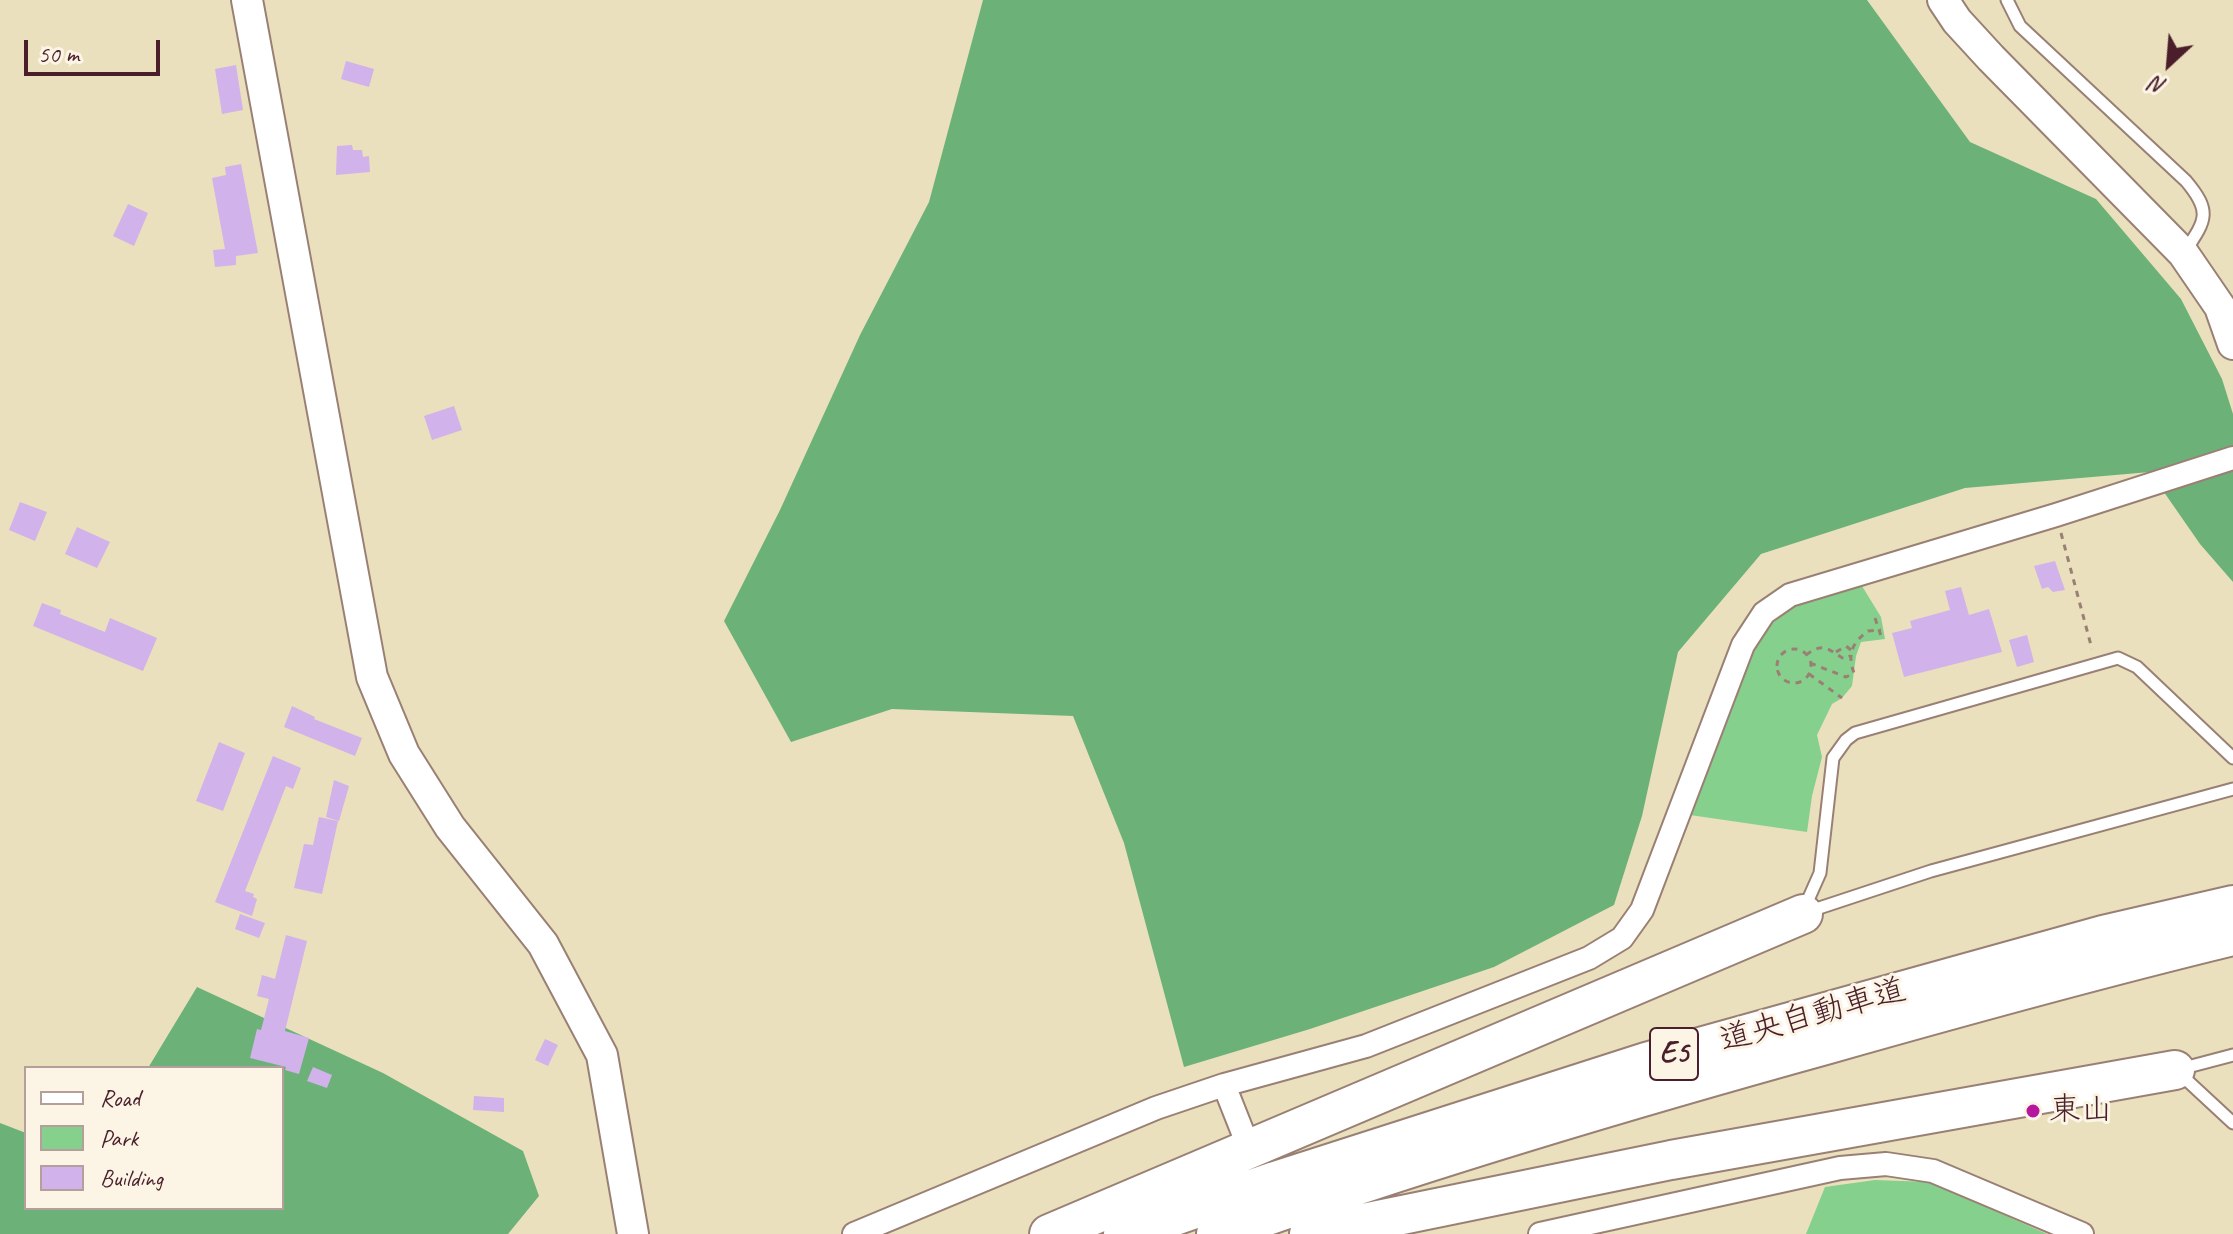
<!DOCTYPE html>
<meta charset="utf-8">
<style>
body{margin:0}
#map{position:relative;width:2233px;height:1234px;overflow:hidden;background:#eae0bd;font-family:Caveat,sans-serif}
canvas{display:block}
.legend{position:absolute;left:24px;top:1066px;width:260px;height:144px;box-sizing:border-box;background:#fcf5e5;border:2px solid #b59f9b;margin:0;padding:10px 14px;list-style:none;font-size:24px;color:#4a1f2b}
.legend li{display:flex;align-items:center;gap:16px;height:40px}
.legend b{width:40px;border:2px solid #b59f9b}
.north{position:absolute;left:2129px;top:24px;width:80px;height:80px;-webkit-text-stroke:6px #fcf5e5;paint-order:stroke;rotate:206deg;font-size:22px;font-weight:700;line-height:32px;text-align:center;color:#4a1f2b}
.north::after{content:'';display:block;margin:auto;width:28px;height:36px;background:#4a1f2b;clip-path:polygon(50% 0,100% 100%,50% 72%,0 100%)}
.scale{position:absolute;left:24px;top:40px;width:136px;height:36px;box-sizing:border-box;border:4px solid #4a1f2b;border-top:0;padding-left:10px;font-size:24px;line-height:28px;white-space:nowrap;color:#4a1f2b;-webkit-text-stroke:6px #fcf5e5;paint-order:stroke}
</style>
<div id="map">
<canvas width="2233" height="1234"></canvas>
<ul class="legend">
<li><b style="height:10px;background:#fff"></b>Road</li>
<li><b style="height:22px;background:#85d08d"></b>Park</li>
<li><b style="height:22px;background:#d1b2ea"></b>Building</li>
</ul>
<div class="north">N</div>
<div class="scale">50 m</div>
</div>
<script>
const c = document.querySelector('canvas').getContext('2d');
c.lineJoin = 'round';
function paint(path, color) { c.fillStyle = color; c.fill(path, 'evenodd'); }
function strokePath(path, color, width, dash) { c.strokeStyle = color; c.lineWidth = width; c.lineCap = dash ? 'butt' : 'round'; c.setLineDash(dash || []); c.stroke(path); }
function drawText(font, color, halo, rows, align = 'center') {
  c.font = font + ' Caveat,"Klee One",sans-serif'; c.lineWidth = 6; c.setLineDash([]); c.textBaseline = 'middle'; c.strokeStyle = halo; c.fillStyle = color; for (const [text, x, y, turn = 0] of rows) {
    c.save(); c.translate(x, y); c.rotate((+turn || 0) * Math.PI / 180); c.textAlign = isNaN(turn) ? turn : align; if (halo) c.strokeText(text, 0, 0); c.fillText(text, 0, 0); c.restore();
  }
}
paint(new Path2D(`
 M1862 586 1881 617 1885 639 1861 642 1856 656 1852 686 1842 698 1832 704 1817 735 1822 757 1812 796 1807 832 1690 815 1726 708 1763 631 1793 606Z
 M1875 1180 1930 1182 2047 1234H1806L1825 1187Z`), '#85d08d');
paint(new Path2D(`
 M983 0H1867L1970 142 2096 199 2181 299 2222 379 2233 414V582L2200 544 2150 472 1965 488 1761 554 1678 652 1642 816 1614 905 1494 967 1310 1029 1184 1067 1124 843 1073 716 892 709 791 742 724 621 780 510 860 335 929 202Z
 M197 987 383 1073 523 1151 539 1196 508 1234H0V1123L26 1133V1208H282V1068H148Z`), '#6cb278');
paint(new Path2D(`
 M346 61 374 69 369 87 341 79Z
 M236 65 243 110 222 114 215 69Z
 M352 145 353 150H362L363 157 369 156 370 172 336 175 337 146Z
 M241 164 258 253 236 256V265L215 267 213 250 225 249 212 178 226 175 225 167Z
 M128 204 148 213 134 246 113 236Z
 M454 406 462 430 432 440 424 416Z
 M20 502 47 512 35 541 9 530Z
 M77 527 110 542 97 568 65 554Z
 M2055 561 2065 590 2053 592 2048 587 2042 589 2034 566Z
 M1961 587 1969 615 1989 609 2002 652 1904 677 1892 633 1912 628 1910 621 1950 610 1945 591Z
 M42 603 61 610 60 614 105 632 110 618 157 638 143 671 33 626Z
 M2027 635 2034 662 2017 667 2009 640Z
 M292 706 315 717 314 719 362 738 355 756 284 727Z
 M219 742 245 753 223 811 196 801Z
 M273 756 301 768 293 789 286 786 245 891 254 894 253 897 257 899 252 916 215 902Z
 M334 780 349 786 339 821 326 817Z
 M319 817 338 821 322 894 294 888 304 844 313 845Z
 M240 914 265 923 259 938 235 929Z
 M286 935 307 941 285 1031 309 1038 299 1074 285 1070 286 1067 250 1058 257 1029 261 1030 269 999 257 996 262 975 275 979Z
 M545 1039 558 1045 548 1066 535 1060Z
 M313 1067 332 1075 327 1088 307 1081Z
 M474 1096 504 1098V1112L473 1110Z`), '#d1b2ea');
const lane = new Path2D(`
 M2007 0 2020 26 2186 181C2213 213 2205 221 2184 253
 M1804 909 1820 873 1833 758 1846 740 1855 733 2118 658 2137 667 2233 758
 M1807 912 1931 871 2233 789
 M2180 1069 2233 1055
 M2178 1072 2233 1123`);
const street = new Path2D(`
 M1224 1085 1243 1133
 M854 1234 1156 1108 1224 1085 1366 1046 1589 958 1622 938 1642 910 1743 645 1764 613 1790 595 2056 515 2233 458
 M1540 1234 1840 1168 1886 1164 1933 1171 2082 1234`);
const secondary = new Path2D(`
 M247 0 372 677 404 754 450 827 543 944 602 1055 633 1234
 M1943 0 1957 21 1991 58 2183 253 2220 307 2233 344`);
const highway = new Path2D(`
 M1049 1234 1803 914
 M1123 1234 1275 1181 1646 1062 2103 935 2233 905
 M1216 1234C1417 1162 1623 1101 1829 1044 1963 1006 2097 969 2233 936
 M1309 1234 1671 1160 2175 1070`);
strokePath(lane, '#9a8074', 15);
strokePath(street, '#9a8074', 26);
strokePath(secondary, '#9a8074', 34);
strokePath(highway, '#9a8074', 42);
strokePath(new Path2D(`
 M2061 533 2092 649
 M1875 618 1882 639
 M1777 666a17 17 0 1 1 34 0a17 17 0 1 1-34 0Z
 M1836 652 1846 646 1851 650
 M1806 655C1824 641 1829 650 1844 659L1850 656
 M1810 663 1846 677 1854 673C1847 654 1852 643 1868 631L1881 630
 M1809 674 1842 698`), '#9a8074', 3, [6, 6]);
strokePath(lane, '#fff', 11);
strokePath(street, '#fff', 22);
strokePath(secondary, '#fff', 30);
strokePath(highway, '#fff', 38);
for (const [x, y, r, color] of [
 [2033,1111,8,"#b5179e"]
]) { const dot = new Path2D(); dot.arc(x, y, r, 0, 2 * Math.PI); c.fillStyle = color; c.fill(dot); strokePath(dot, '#fcf5e5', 3); }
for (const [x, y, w] of [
 [1674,1054,48]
]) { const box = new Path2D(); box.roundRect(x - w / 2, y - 26, w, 52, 6); c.fillStyle = '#fcf5e5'; c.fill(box); strokePath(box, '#4a1f2b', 2); }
drawText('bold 30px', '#4a1f2b', null, [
 ["E5",1674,1054]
]);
drawText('32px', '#4a1f2b', '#fcf5e5', [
 ["道央自動車道",1813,1016,-16]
]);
drawText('32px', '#4a1f2b', '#fcf5e5', [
 ["東山",2049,1111]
], 'left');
</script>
